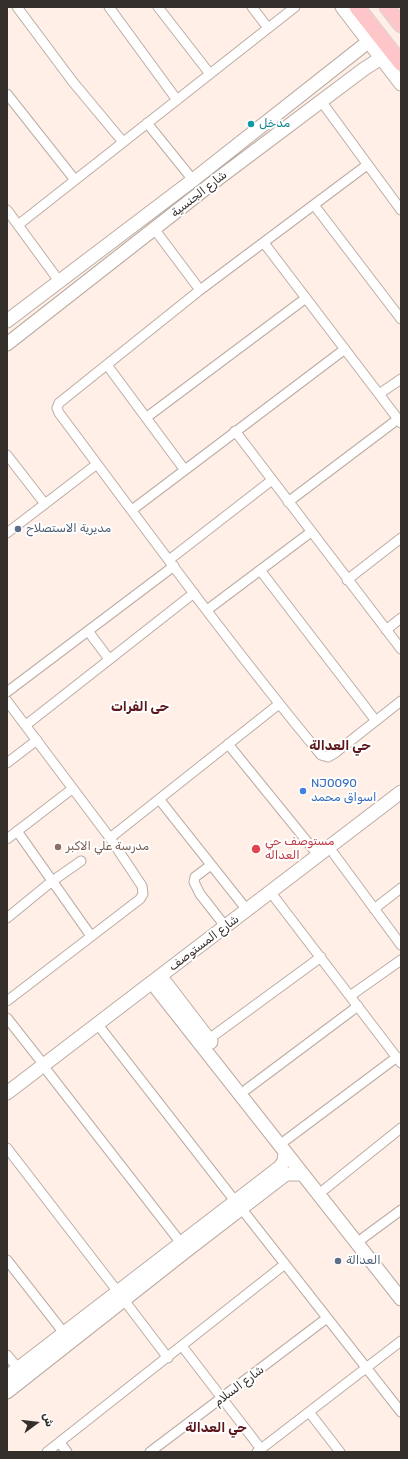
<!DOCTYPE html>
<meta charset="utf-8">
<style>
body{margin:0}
#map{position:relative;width:408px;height:1459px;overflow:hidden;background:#ffefe6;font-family:Rubik,"Noto Naskh Arabic",sans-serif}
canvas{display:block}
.frame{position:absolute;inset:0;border:8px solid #352f2c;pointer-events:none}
.north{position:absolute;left:16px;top:1403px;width:40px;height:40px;-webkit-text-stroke:3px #fff;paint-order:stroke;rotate:75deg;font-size:11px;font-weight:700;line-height:16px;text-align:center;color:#352f2c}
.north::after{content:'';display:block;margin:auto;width:14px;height:18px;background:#352f2c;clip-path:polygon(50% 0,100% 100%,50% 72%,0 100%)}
</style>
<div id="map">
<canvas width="408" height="1459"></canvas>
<div class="frame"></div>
<div class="north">ش</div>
</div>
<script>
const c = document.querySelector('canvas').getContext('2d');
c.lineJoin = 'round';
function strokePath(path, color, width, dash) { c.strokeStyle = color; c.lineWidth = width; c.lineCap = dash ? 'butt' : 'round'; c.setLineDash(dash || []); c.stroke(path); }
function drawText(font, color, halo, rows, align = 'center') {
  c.font = font + ' Rubik,"Noto Naskh Arabic",sans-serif'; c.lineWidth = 4; c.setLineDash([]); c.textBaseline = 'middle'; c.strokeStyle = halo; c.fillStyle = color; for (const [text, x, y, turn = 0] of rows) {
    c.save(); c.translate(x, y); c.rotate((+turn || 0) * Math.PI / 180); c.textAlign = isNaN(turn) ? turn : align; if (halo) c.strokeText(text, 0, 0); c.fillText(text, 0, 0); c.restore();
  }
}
const street = new Path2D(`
 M17 7 73 82 123 142
 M109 7 177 100
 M158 7 210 74
 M252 7 268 28
 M7 94 75 180
 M321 101 401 210
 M147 123 193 180
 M367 165 200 290 59 403 57 408 59 413C145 528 229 644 321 755L328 757 335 753 401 701
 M314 205 401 319
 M7 210 59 281
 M18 225 295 7
 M155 230 200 290
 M264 243 401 423
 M107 365 184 469
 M379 394 401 379
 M147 417 306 298
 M235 431 401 649
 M7 455 45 504
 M288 502 398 419
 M132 510 345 349
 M7 533 97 464
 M169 560 272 480
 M260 570 376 721
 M347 580 401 538
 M207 610 311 532
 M386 630 401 618
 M88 631 109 659
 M7 692 174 566
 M7 701 110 838 142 886 143 894 140 899 7 1001
 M26 725 194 593
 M228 744 318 855
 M7 763 37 740
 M159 799 247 910
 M17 831 91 936
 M110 838 279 704
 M7 839 72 789
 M334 854 401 945
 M211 865 195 877 194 882 200 894 225 926
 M275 898 401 1063
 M374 909 401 888
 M7 918 51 882 81 861
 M350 996 401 960
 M7 1018 44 1065
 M102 1030 235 1201
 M209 1039 321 957
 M48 1072 181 1243
 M247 1089 358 1006
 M286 1140 397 1057
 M7 1148 118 1292
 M325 1189 401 1128
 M241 1208 401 1412
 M363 1238 401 1210
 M7 1260 64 1333
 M124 1300 168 1358
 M182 1346 261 1449
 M7 1355 18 1368
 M309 1412 340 1452
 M60 1443 67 1452
 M47 1452 285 1264
 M150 1452 327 1318
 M257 1452 401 1341`);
const secondary = new Path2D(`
 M342 7 401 84
 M7 321 193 180 368 42 369 23
 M7 344 219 178 364 69 381 58 397 59
 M165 982 211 1042
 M157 989 401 1299
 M7 1093 401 792
 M7 1377 280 1167 284 1161 285 1153
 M7 1392 186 1251 286 1174H302`);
const primary = new Path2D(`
 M357 7 401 63
 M387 7 401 25`);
strokePath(street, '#bbaca4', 11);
strokePath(secondary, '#bbaca4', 15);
strokePath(primary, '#d7d5d5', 17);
strokePath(street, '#fff', 9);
strokePath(secondary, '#fff', 13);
strokePath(primary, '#fec6c8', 15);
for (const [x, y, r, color] of [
 [251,124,4,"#0f9aa8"],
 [18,529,4,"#5c6f8a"],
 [303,791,4,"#3f7fe0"],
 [58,847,4,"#8d6e63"],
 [256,849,5,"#e0444e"],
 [338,1261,4,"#5c6f8a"]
]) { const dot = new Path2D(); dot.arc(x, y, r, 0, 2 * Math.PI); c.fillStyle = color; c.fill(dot); strokePath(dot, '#fff', 1.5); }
drawText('12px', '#0d838f', '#fff', [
 ["مدخل",259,124]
], 'left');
drawText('12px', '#352f2c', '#fff', [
 ["شارع الجنسية",199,194,-38],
 ["شارع المستوصف",204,943,-37],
 ["شارع السلام",239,1386,-37]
]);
drawText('12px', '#4e5e75', '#fff', [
 ["مديرية الاستصلاح",26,529],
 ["العدالة",346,1261]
], 'left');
drawText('12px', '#366cbe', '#fff', [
 ["NJ0090",311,784],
 ["اسواق محمد",311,798]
], 'left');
drawText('12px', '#be3a42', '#fff', [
 ["مستوصف حي",265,842],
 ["العداله",265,856]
], 'left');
drawText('12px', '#785e54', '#fff', [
 ["مدرسة علي الاكبر",66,847]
], 'left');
drawText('bold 13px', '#5c171d', '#fff', [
 ["حی الفرات",140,707],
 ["حي العدالة",340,746],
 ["حي العدالة",216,1428]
]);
</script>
